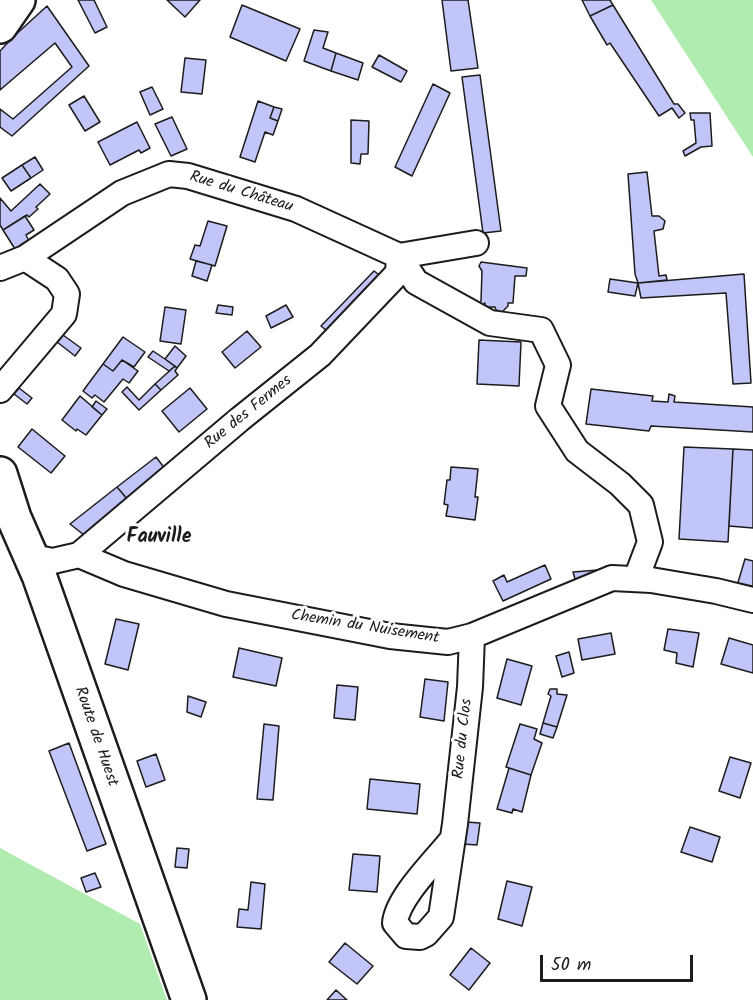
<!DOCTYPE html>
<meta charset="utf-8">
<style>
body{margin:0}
#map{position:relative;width:753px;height:1000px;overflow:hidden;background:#fff;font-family:Kalam,sans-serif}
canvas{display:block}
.scale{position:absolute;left:540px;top:955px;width:153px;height:27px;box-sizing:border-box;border:3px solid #1c1c1c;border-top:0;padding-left:8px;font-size:18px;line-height:21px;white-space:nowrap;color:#1c1c1c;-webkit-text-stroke:4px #fff;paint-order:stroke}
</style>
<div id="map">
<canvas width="753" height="1000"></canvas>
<div class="scale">50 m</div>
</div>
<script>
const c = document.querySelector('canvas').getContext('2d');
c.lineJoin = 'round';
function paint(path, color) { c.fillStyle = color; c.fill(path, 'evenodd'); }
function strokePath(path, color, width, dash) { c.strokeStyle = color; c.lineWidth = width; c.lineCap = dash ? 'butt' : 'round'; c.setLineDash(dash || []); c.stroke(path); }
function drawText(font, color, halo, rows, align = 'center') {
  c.font = font + ' Kalam,sans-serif'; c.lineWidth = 6; c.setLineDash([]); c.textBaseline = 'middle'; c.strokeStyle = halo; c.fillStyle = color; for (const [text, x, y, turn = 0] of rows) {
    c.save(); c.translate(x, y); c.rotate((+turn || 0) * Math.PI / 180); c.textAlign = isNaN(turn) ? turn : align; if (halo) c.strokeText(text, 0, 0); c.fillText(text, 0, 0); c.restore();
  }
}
paint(new Path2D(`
 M651 0H753V157Z
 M0 848 140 924 167 1000H0Z`), '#b0ebb0');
const building = new Path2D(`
 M78 0H94L107 27 95 33Z
 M167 0H200L185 17Z
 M442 0H468L478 68 451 71Z
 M582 0H610L613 5 590 16Z
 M242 5 300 29 286 61 230 37Z
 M613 5 674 104H678L685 113 679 118 672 108 659 116 610 43 607 45 590 16Z
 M47 6 89 66 12 136 0 127V109L13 119 72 67 55 43 0 90V51L12 38Z
 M314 30 328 32 323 48 336 53 331 71 304 61Z
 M336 53 363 63 358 80 331 71Z
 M379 55 407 71 401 82 372 67Z
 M185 58 206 60 202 94 181 92Z
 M480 75 501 231 483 233 462 77Z
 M433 84 450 93 412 176 395 167Z
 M152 87 163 109 150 115 140 92Z
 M84 96 100 122 85 131 69 105Z
 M258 101 274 107 270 118 278 121 273 135 265 132 255 162 240 157Z
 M274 107 282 109 278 121 270 118Z
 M690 113H710L712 146 701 147 685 156 683 151 696 143 694 120H691Z
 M172 117 187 149 171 156 155 124Z
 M351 120 369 121 368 154H361L360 164 351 163Z
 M137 122 150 148 141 153 139 150 110 165 98 142Z
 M35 157 43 170 31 178 22 165Z
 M22 165 31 178 11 191 2 178Z
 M647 172 652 216H659L665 221 663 229 654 231 659 276 666 275 667 280 638 283 635 274 628 174Z
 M40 184 50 194 36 207 38 209 29 217 27 215 3 230 0 225V198L11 211Z
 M25 216 34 230 26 235 29 241 15 249 3 230Z
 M208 221 227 226 215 266 190 259 195 245 200 246Z
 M196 261 212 265 207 281 192 276Z
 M481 262 527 268 526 276H515L513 303H508V306L502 312 496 310 495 307H485V303L478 309 475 306 481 301 482 271 479 266Z
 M374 271 386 280 333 336 321 326Z
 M744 274 751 383 733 384 726 293 641 298 638 283Z
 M610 279 638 283 635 296 608 292Z
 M218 305 233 307 232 315 216 313Z
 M286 305 293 317 271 328 266 316Z
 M165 307 186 310 181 344 160 341Z
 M247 331 261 347 235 368 222 352Z
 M63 335 81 348 75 356 57 342Z
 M123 337 145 352 134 367 122 360 113 371 103 364Z
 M479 340 521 342 519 386 477 384Z
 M175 346 186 356 177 368 165 359Z
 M153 351 165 359 175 366 169 371 148 357Z
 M122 360 138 371 129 383 123 379 104 402 95 395 92 398 83 391 103 364 113 371Z
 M175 366 177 368 175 371 178 375 161 390 155 384Z
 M155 384 161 390 139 410 122 392 127 387 139 400Z
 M19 388 32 398 27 404 14 394Z
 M190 388 207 409 179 432 162 411Z
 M591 389 653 396 652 401 668 402 669 394 675 396 674 402 753 407V432L651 426 649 431 586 424Z
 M80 396 102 415 86 435 77 429 76 431 62 420Z
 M96 401 107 409 102 415 92 407Z
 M32 429 65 456 51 473 18 447Z
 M684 447 733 449 728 542 679 539Z
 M733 449 753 450V528L729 526Z
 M156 457 166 470 128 500 117 487Z
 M451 467 478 469 475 497H478L475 520 446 516 448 505 444 504 447 480H450Z
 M117 487 128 500 84 535 70 524Z
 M745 559 753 561V594L736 589Z
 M545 565 551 579 503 601 493 581 504 575 507 582Z
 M598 570 593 579 577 586 573 572Z
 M116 619 139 624 128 670 105 664Z
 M668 629 699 633 693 667 676 663 677 653 664 650Z
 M611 633 615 654 582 660 578 639Z
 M729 638 753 645V673L721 664Z
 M239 648 282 658 276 686 233 677Z
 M569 652 574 673 562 677 556 656Z
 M507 659 532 666 521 705 497 698Z
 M425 679 448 682 444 721 420 717Z
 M337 685 358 687 355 720 334 718Z
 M550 689H557V694L567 695 557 727 543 723 551 696 548 694Z
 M188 696 206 702 201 717 187 712Z
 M543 723 557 727 553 738 540 734Z
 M264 724 279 726 273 800 257 799Z
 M520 724 537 729 534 739 542 743 531 775 506 767Z
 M69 743 106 844 87 851 49 751Z
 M156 754 165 780 146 787 137 761Z
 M730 757 751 763 740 798 719 791Z
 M509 768 531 775 522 812 513 809 512 813 497 809Z
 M370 779 420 784 417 814 367 809Z
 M466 822 480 823 477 845 463 844Z
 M690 827 720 837 712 862 681 852Z
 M177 848 189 849 187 868 175 867Z
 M353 854 380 856 377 892 349 890Z
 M95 873 101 887 86 892 81 878Z
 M507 881 532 887 522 926 498 919Z
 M251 882 265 884 261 929 237 927 239 909 248 910Z
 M345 943 373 966 357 984 329 962Z
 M471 948 490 963 469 990 450 975Z
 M336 990 347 1000H327Z`);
paint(building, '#c1c5f7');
strokePath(building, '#1c1c1c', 1.5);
const street = new Path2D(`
 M399 256 416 282 490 323 541 330 558 365 548 406 577 451 620 484 641 505 650 542 636 579
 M0 268 25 258 122 193 169 174 188 176 296 209 399 256 476 243
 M0 390 64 314 67 294 57 279 25 258
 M79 555 124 574 226 604 390 636 448 642 472 636 612 578 651 580 716 591 753 600
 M32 557 53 561 79 555 240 419 320 355 398 273 399 256
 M451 841C435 861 397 898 395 923L406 936 420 937 426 934 441 917 455 824 470 687 472 636`);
const secondary = new Path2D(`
 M0 26 18 0
 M0 474 14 518 39 575 189 1000`);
strokePath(street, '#1c1c1c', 28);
strokePath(secondary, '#1c1c1c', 38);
strokePath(street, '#fff', 24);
strokePath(secondary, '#fff', 33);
drawText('16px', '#1c1c1c', '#fff', [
 ["Rue du Château",241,193,17],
 ["Rue des Fermes",249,413,-39],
 ["Chemin du Nuisement",365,628,9],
 ["Route de Huest",95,737,71],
 ["Rue du Clos",464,739,-84]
]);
drawText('bold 20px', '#1c1c1c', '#fff', [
 ["Fauville",159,539]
]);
</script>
